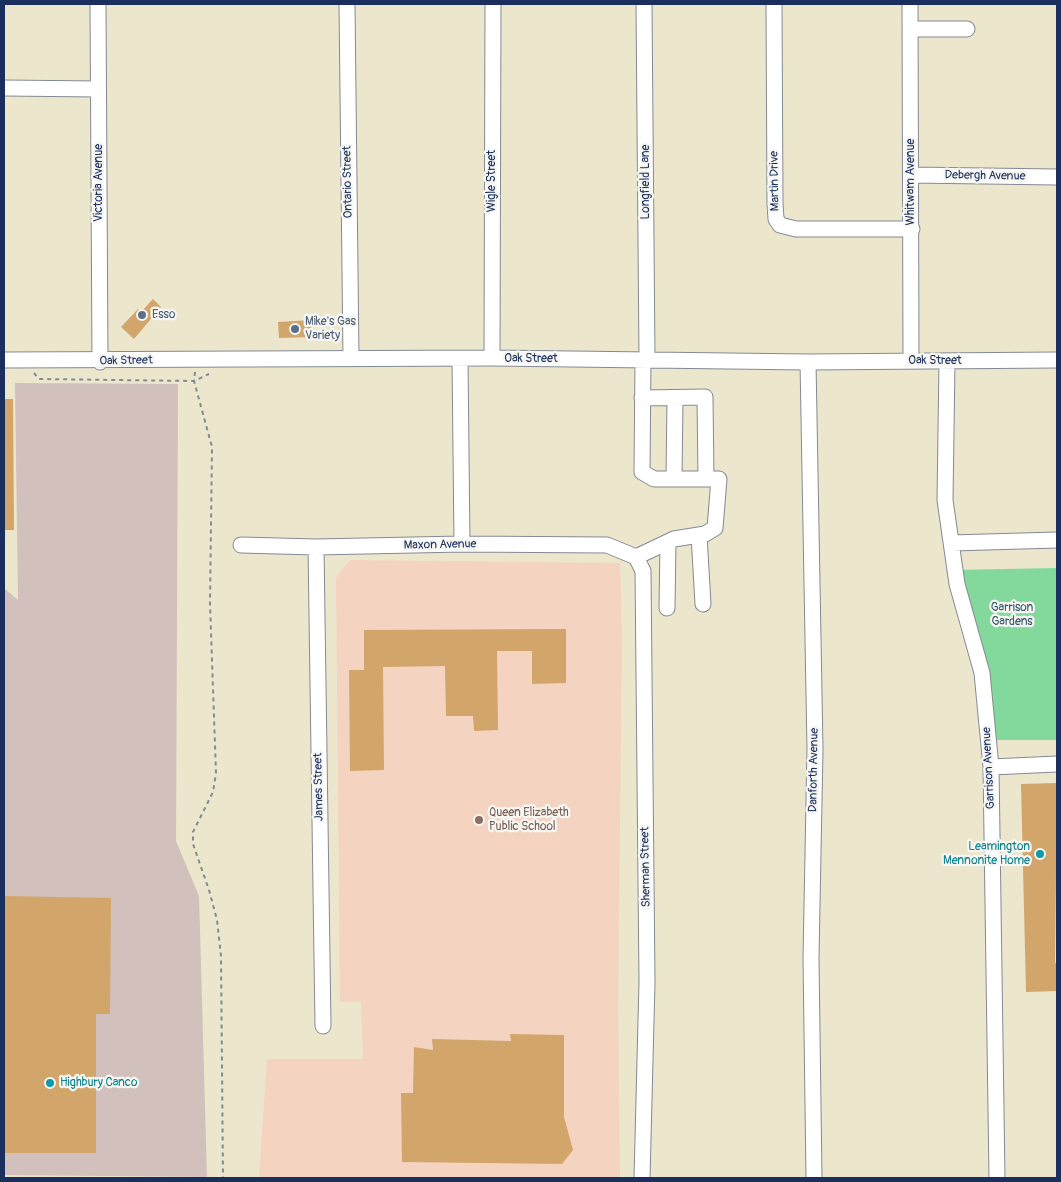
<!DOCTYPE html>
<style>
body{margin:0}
#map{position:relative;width:1061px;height:1182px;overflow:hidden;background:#ebe6cc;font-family:Pangolin,sans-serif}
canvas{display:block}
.frame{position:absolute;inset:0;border:5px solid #1b2f5e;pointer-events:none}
</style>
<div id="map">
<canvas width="1061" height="1182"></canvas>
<div class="frame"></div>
</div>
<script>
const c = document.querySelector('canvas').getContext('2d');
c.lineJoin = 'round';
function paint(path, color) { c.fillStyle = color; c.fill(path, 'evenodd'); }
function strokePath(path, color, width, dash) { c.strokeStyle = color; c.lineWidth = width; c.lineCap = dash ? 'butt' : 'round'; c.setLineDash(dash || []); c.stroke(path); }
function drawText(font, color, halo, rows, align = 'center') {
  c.font = font + ' Pangolin,sans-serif'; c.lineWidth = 4.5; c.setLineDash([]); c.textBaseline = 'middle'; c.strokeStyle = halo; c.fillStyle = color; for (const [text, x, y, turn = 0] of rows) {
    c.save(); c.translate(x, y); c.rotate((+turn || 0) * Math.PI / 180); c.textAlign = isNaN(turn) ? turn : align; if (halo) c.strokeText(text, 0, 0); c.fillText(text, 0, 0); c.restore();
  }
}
paint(new Path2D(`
 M350 560 620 563 622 639 618 1005 620 1178H259L267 1059H363L361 1002H340L336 578Z`), '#f5d3c1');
paint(new Path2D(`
 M15 383 178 384 176 841 199 896 207 1177 4 1175V588L18 600Z`), '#d1c0bc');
paint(new Path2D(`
 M1057 568V740H988L955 570Z`), '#83d89b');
paint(new Path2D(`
 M153 299 161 307 134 339 121 327 138 309 141 312Z
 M311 320 312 337 279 338 278 322Z
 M4 399H13L14 530H4Z
 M566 629V683L532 684V651H497L498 730 474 731 473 716H446L445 666 383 667 384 770 350 771 349 670H364V630Z
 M1057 783 1055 963H1057V991L1026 992 1021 784Z
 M4 896 111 898 110 1014H96V1153H4Z
 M510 1034 564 1035V1117L573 1150 562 1164 402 1162 401 1093H413L414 1047 433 1050 432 1039 511 1041Z`), '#d2a56a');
const minor = new Path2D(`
 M98 4 100 362
 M347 4 351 359
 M644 4 647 359
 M774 4 775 203 776 219 780 225 796 229H912
 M910 4 911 361
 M911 29H967
 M4 88 98 89
 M912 175 1057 177
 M492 358 493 4
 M460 359 462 544
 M4 360 492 358 808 362 1057 360
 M947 361 945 500 957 584 982 673 991 767 997 1178
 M808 362 815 749 811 958 814 1178
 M642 398 705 397 706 479
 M674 479 675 399
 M699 535 703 604
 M951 543 1057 540
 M241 545 316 547 462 544 607 545 636 557
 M316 547 323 1026
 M636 557 643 571 647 982 642 1178
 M636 557 674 539 705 534 715 528 719 479H654L642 472 643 359
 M667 608 668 542
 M991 767 1057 764`);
strokePath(minor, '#838a95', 17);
strokePath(new Path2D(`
 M195 372 194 381 212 447 210 604 216 773 213 792 193 832V844L209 890 217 920 221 956 223 1178
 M34 373 39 379 194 381 209 374`), '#838a95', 2, [4, 4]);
strokePath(minor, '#fff', 15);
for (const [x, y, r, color] of [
 [142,315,5,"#5c6f8a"],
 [295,329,5,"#5c6f8a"],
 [479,820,5,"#8d6e63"],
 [1040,854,5,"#0f9aa8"],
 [50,1083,5,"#0f9aa8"]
]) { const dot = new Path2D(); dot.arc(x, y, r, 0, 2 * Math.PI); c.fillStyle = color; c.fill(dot); strokePath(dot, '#f6f6f2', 2); }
drawText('12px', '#1b2f5e', '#f6f6f2', [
 ["Debergh Avenue",985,176,1],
 ["Wigle Street",492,181,-90],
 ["Martin Drive",775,181,-91],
 ["Ontario Street",348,182,-91],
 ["Longfield Lane",646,182,-90],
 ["Whitwam Avenue",911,182,-90],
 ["Victoria Avenue",99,183,-90],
 ["Oak Street",531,359],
 ["Oak Street",126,361,-1],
 ["Oak Street",935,361],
 ["Maxon Avenue",440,545,-1],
 ["Garrison Avenue",989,768,-93],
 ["Danforth Avenue",814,770,-89],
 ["James Street",319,787,-91],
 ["Sherman Street",646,867,-91]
]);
drawText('12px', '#4e5e75', '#f6f6f2', [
 ["Esso",152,315],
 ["Mike's Gas",305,322],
 ["Variety",305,336]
], 'left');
drawText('12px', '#35596d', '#f6f6f2', [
 ["Garrison",1012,608],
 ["Gardens",1012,622]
]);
drawText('12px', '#785e54', '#f6f6f2', [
 ["Queen Elizabeth",489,813],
 ["Public School",489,827]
], 'left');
drawText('12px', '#0d838f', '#f6f6f2', [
 ["Leamington",1030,847],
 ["Mennonite Home",1030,861],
 ["Highbury Canco",60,1083,"left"]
], 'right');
</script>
